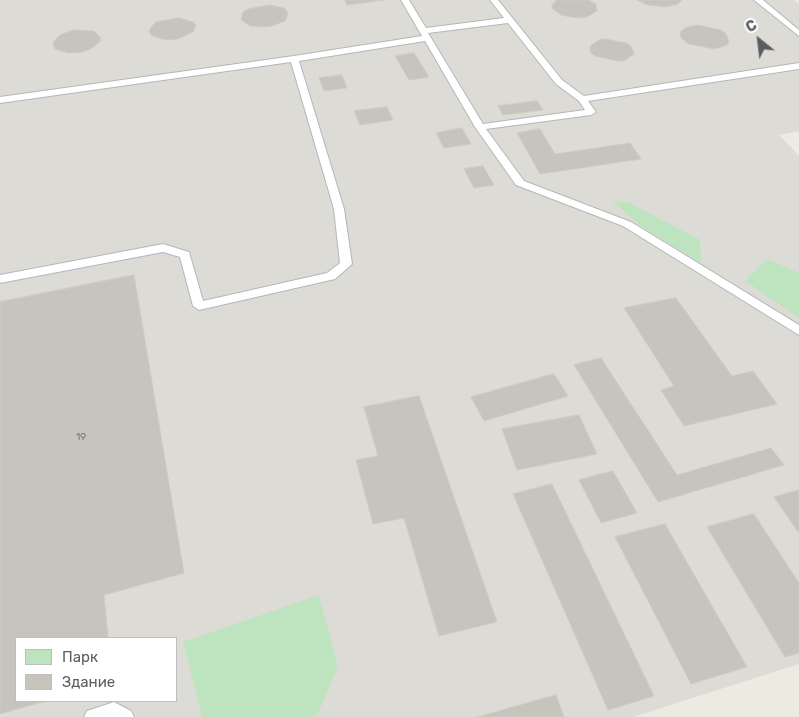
<!DOCTYPE html>
<meta charset="utf-8">
<style>
body{margin:0}
#map{position:relative;width:799px;height:717px;overflow:hidden;background:#eceae1;font-family:Rubik,sans-serif}
canvas{display:block}
.legend{position:absolute;left:15px;top:637px;width:162px;height:65px;box-sizing:border-box;background:#fff;border:1px solid #bdbec0;margin:0;padding:6px 9px;list-style:none;font-size:15px;color:#595d61}
.legend li{display:flex;align-items:center;gap:10px;height:25px}
.legend b{width:25px;border:1px solid #bdbec0}
.north{position:absolute;left:734px;top:15px;width:50px;height:50px;-webkit-text-stroke:4px #fff;paint-order:stroke;rotate:331deg;font-size:14px;font-weight:700;line-height:20px;text-align:center;color:#595d61}
.north::after{content:'';display:block;margin:auto;width:18px;height:22px;background:#595d61;clip-path:polygon(50% 0,100% 100%,50% 72%,0 100%)}
</style>
<div id="map">
<canvas width="799" height="717"></canvas>
<ul class="legend">
<li><b style="height:14px;background:#bde4bf"></b>Парк</li>
<li><b style="height:14px;background:#c7c4be"></b>Здание</li>
</ul>
<div class="north">С</div>
</div>
<script>
const c = document.querySelector('canvas').getContext('2d');
c.lineJoin = 'round';
function paint(path, color) { c.fillStyle = color; c.fill(path, 'evenodd'); }
function strokePath(path, color, width, dash) { c.strokeStyle = color; c.lineWidth = width; c.lineCap = dash ? 'butt' : 'round'; c.setLineDash(dash || []); c.stroke(path); }
function drawText(font, color, halo, rows, align = 'center') {
  c.font = font + ' Rubik,sans-serif'; c.lineWidth = 4; c.setLineDash([]); c.textBaseline = 'middle'; c.strokeStyle = halo; c.fillStyle = color; for (const [text, x, y, turn = 0] of rows) {
    c.save(); c.translate(x, y); c.rotate((+turn || 0) * Math.PI / 180); c.textAlign = isNaN(turn) ? turn : align; if (halo) c.strokeText(text, 0, 0); c.fillText(text, 0, 0); c.restore();
  }
}
paint(new Path2D(`
 M0 0H794L799 4V131L779 135 799 156V664L633 717H0ZM16 638H176V701H16Z`), '#dddbd5');
paint(new Path2D(`
 M613 202H628L700 240 701 263 641 226Z
 M767 259 799 273V318L745 281Z
 M319 595 338 667 317 715 312 717H202L183 642Z`), '#bde4bf');
const building = new Path2D(`
 M345 0H384L347 5Z
 M557 0H589L596 4 597 11 587 17 577 18 561 15 552 8V5Z
 M637 0H682L678 4 665 7 648 5Z
 M270 5 284 8 288 13 285 21 272 26 264 27 250 26 241 20 243 12 248 9Z
 M179 18 193 22 196 25 193 32 178 39 170 40 162 39 151 35 149 31 152 26 156 22Z
 M697 25 721 30 726 34 729 41 727 45 714 49 689 44 682 39 680 35 681 31 685 28Z
 M74 30 94 31 101 38 100 42 90 49 83 52 68 53 55 49 53 45 54 41 60 35Z
 M606 39 626 43 631 46 634 54 624 61H617L595 56 591 53 590 46 599 40Z
 M414 53 429 77 409 80 395 56Z
 M342 75 347 88 324 91 319 78Z
 M537 101 543 110 503 115 498 106Z
 M387 107 393 120 360 125 354 111Z
 M462 128 471 144 444 148 436 133Z
 M540 129 555 154 630 143 641 159 540 174 517 133Z
 M483 166 494 185 474 188 464 169Z
 M134 275 184 573 104 595 108 638H16V701H46L0 714V302Z
 M676 298 732 376 753 371 777 404 684 426 661 390 674 386 624 308Z
 M601 358 677 475 771 448 784 465 658 502 574 365Z
 M554 374 568 396 484 421 471 397Z
 M419 396 497 622 439 636 404 518 373 524 356 460 378 456 364 407Z
 M579 415 597 454 517 470 502 429Z
 M613 471 637 513 601 523 579 480Z
 M552 484 654 696 608 710 513 494Z
 M799 490V533L774 497Z
 M754 514 799 583V653L785 657 707 527Z
 M665 524 747 667 691 684 615 537Z
 M556 695 564 717H478Z`);
paint(building, '#c7c4be');
strokePath(building, '#d0ccbf', 1);
const lane = new Path2D(`
 M401 0H409L426 28 504 18 490 0H498L562 80 584 96 799 63V69L588 101 596 112 591 115 486 129 524 181 631 222 799 325V335L623 226 516 185 475 127 425 41 299 61 344 209 352 264 335 279 199 310 193 306 180 257 163 252 0 283V275L163 244 189 252 203 301 327 273 340 263 334 209 291 62 0 103V97L294 56 422 36ZM508 23 556 84 579 101 585 110 483 124 428 33Z
 M754 0H763L799 30V36Z
 M114 702 131 711 134 717H84L87 711Z`);
strokePath(lane, '#b4b6bb', 2);
paint(lane, '#fff');
drawText('10px', '#747778', null, [
 ["19",81,437]
]);
</script>
